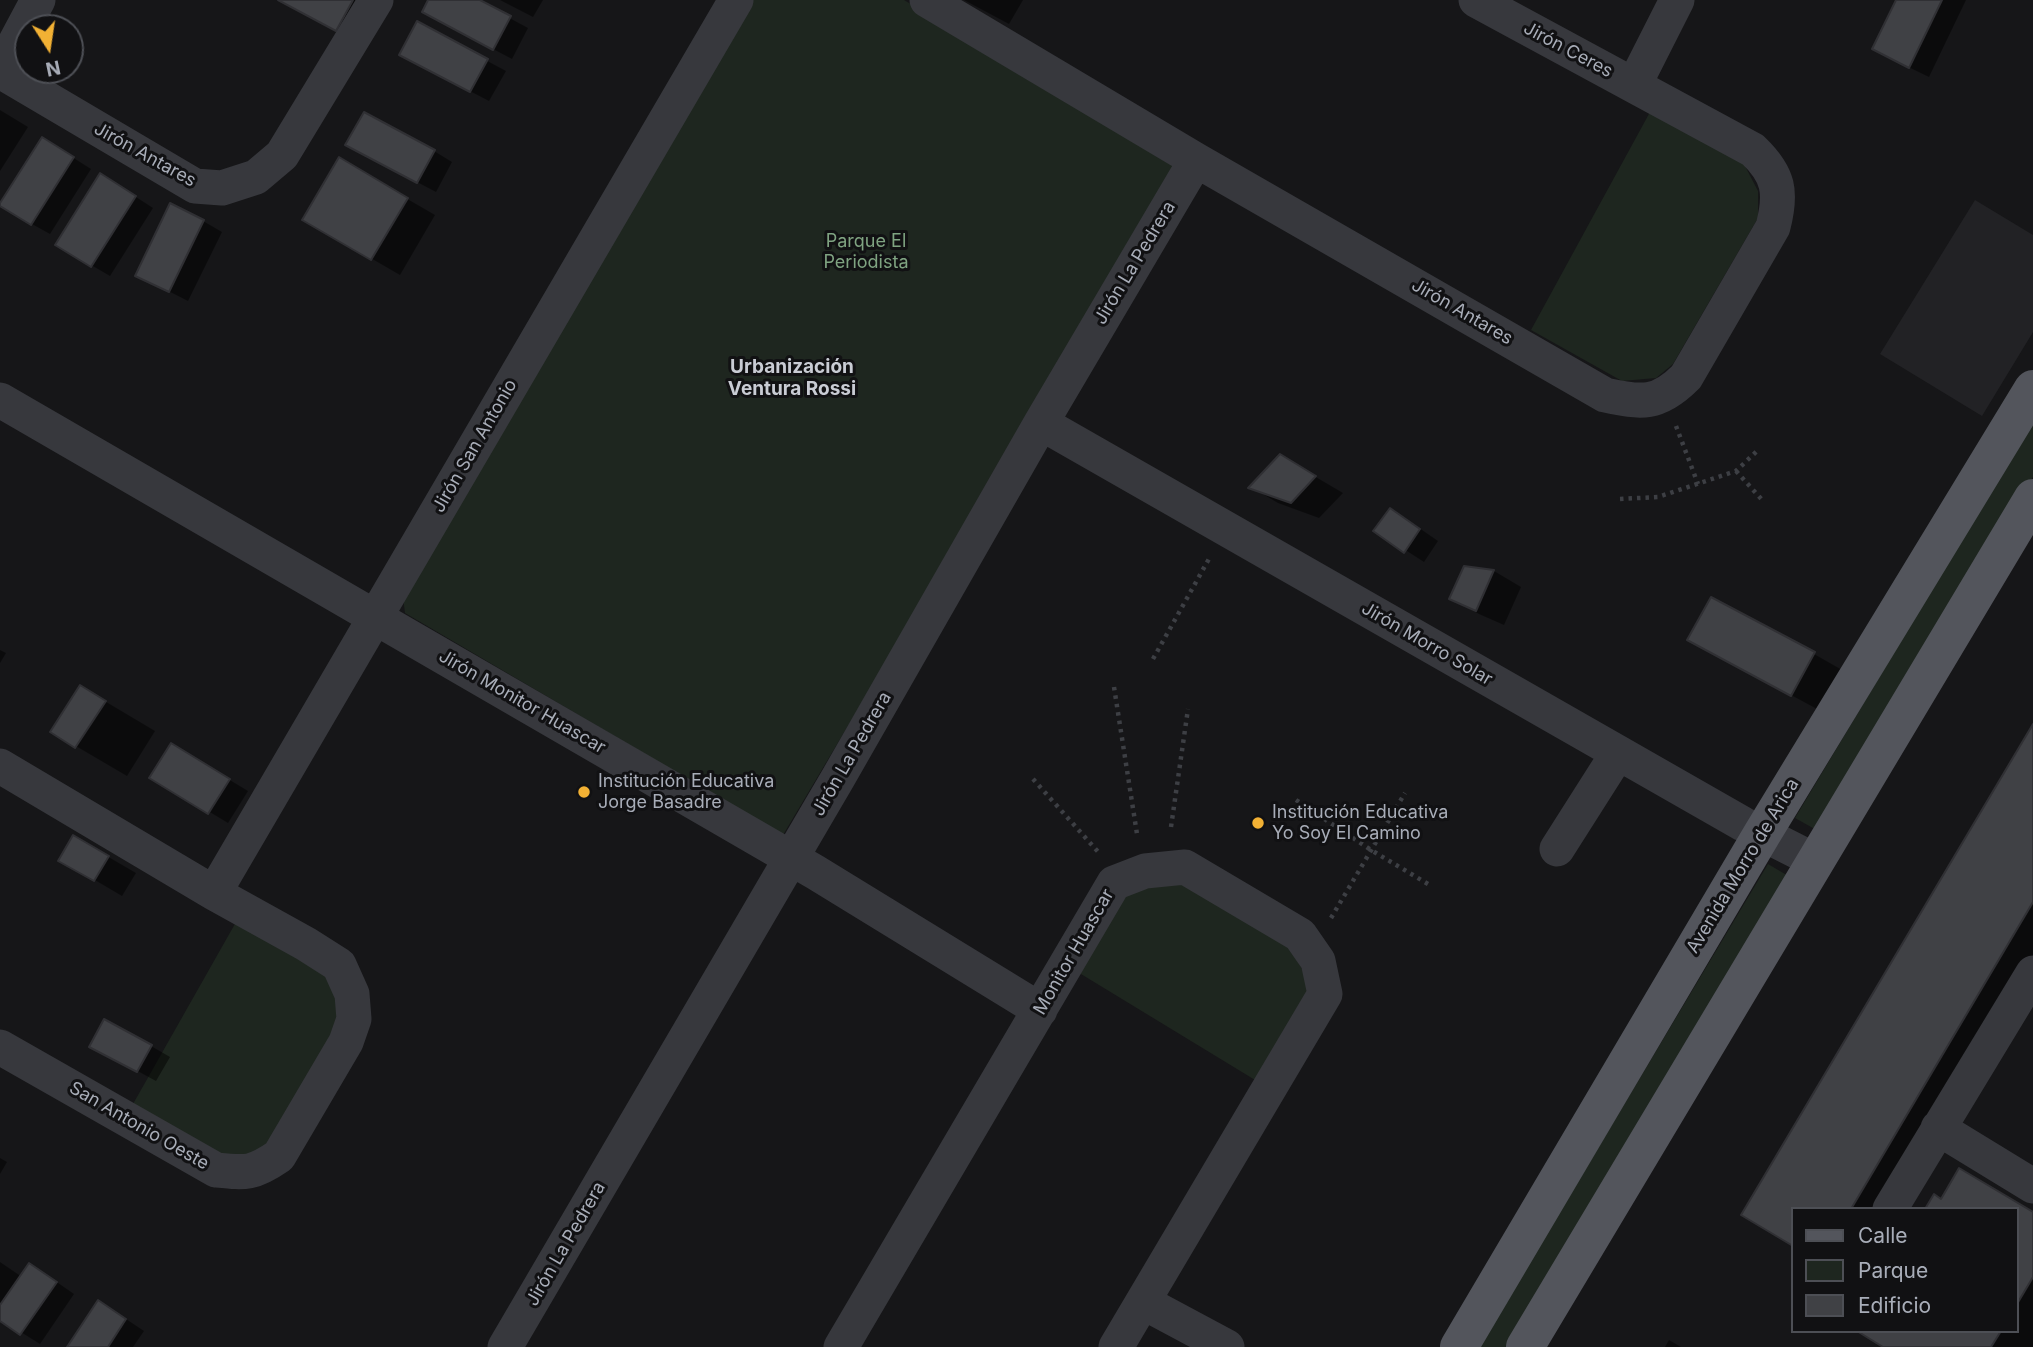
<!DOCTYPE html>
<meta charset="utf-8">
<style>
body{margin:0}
#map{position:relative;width:2033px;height:1347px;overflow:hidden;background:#161618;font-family:Inter,sans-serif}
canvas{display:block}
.legend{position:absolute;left:1791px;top:1207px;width:228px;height:126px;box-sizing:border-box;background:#111113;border:2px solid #4d4f55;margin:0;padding:9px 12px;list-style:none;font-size:21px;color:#a8adb8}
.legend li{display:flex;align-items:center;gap:14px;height:35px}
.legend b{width:35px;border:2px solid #4d4f55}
.north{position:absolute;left:14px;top:14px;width:70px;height:70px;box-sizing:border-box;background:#111113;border:2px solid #4d4f55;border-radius:50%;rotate:168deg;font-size:19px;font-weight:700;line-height:28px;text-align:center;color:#a8adb8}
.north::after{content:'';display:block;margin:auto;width:24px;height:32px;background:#f2b134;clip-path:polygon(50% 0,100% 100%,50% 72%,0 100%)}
</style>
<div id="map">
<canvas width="2033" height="1347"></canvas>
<ul class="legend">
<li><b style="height:9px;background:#53555c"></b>Calle</li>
<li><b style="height:19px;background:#1e261f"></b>Parque</li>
<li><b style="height:19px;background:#404145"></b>Edificio</li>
</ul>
<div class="north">N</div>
</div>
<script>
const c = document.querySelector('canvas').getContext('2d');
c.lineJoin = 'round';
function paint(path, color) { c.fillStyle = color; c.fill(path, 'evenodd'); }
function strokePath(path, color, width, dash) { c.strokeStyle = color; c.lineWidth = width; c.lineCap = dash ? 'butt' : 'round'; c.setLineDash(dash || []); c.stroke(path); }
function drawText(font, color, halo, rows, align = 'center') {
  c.font = font + ' Inter,sans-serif'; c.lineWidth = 6; c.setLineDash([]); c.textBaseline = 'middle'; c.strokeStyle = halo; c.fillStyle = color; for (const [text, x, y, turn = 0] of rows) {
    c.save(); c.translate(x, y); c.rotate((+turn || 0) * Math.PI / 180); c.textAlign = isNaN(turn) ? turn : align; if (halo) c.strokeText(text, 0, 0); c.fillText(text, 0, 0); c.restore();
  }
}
paint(new Path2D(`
 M1975 200 2033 235V332L1982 416 1880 354Z`), '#222225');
paint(new Path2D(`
 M752 0H904L1166 155 1176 174 783 835 405 613 403 597Z
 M1650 112 1744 164 1758 191V218L1673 364 1656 378 1622 381 1531 330Z
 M2033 420V477L1820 832 1795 818Z
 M1768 864 1790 877 1509 1347H1479Z
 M1158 874 1279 928 1315 992 1260 1083 1076 971 1120 890Z
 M240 915 338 973 349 1022 263 1154 219 1161 133 1104Z`), '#1e261f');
paint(new Path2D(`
 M280 0H355L372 10 355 40Z
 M430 0H476L528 28 512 59 442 22Z
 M500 0H543L533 17Z
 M964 0H1023L1009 24Z
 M1897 0H1966L1929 77 1892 59Z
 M418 24 506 71 489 101 420 65Z
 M0 110 28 127 0 171Z
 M61 150 91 169 50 234 32 224Z
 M434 151 452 162 436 192 366 155Z
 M340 160 435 215 400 275 305 220Z
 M119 186 153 208 110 276 57 245Z
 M203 221 222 232 188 301 137 275Z
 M1280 456 1343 493 1319 518 1278 503 1251 487Z
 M1409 521 1438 541 1424 562 1376 531Z
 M1465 568 1494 571 1521 587 1504 625 1479 614 1451 598Z
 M1689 640 1814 654 1865 683 1843 723Z
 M0 650 6 653 0 663Z
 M81 687 155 731 127 776 52 732Z
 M2033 727V984L1900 1209H1793V1243L1743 1214Z
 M190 756 248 791 228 823 152 777Z
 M74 837 136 873 122 896 61 860Z
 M151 1046 170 1057 156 1081 110 1056Z
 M0 1158 7 1162 0 1174Z
 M1960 1171 2033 1213V1347H1887L1860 1331H2017V1209L1942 1201Z
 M0 1262 22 1277 48 1276 74 1294 40 1344 0 1319Z
 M117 1313 144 1331 133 1347H69Z
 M1669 1340 1681 1347H1665Z`), '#0007');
const building = new Path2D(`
 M278 0H353L336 31Z
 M428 0H480L511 16 493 50 422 12Z
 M1896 0H1942L1909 68 1872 49Z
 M417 21 488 59 470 92 399 55Z
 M364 112 435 150 417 183 345 145Z
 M42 137 74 157 31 225 0 206V203Z
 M339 157 408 198 371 260 302 220Z
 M100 173 136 196 91 267 55 245Z
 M170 203 204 220 169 292 135 276Z
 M1280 454 1316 476 1291 503 1248 488Z
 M1390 508 1420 529 1404 553 1373 531Z
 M1464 566 1494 570 1476 611 1449 599Z
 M1711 597 1815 652 1791 696 1687 640Z
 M80 685 106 701 75 748 50 732Z
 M2033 724V902L1851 1209H1793V1246L1741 1215Z
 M171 743 230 779 208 814 149 778Z
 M73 835 109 856 94 881 58 861Z
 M104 1019 152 1045 137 1072 89 1047Z
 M1959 1168 2033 1212V1277L2017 1304V1209H1925L1934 1194 1941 1199Z
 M29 1263 57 1282 20 1335 0 1321V1305Z
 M98 1300 126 1319 108 1347H67Z
 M1857 1331H2001L1991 1347H1883Z`);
paint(building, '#404145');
strokePath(building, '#303034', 2);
strokePath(new Path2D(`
 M1676 426 1698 484
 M1736 471 1764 502
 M1620 499 1658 497 1736 471 1758 450
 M1153 659 1210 557
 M1114 687 1137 834
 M1033 779 1100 854
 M1296 800 1371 850 1428 884
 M1171 827 1188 709
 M1331 918 1405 793`), '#3d3f44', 4.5, [3.5, 5]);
strokePath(new Path2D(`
 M927 0 1196 160 1605 395C1642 403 1658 405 1686 377L1773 227C1782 192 1779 175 1753 150L1476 0
 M0 71 195 186 222 188 256 177 282 155 376 0
 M0 71 38 0
 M1634 85 1677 0
 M0 400 815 872 1040 1010
 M1041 423 1743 824 1816 861
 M0 766 214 893 306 944 339 965 352 994 354 1019 346 1042 279 1156C253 1174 246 1173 216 1170L0 1047
 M1557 849 1618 753
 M214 893 736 0
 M1938 1128 2033 1186
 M1890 1209 2033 973
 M1143 1302 1227 1347
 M505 1347 838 778 1041 423 1196 160
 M841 1347 1114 883 1145 871 1185 867 1300 935 1318 961 1325 994 1116 1347`), '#37383d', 35);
strokePath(new Path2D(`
 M1459 1347 1762 834 2033 389
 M1525 1347 2033 498`), '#53555c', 38);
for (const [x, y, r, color] of [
 [584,792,7,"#f2b134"],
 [1258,823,7,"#f2b134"]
]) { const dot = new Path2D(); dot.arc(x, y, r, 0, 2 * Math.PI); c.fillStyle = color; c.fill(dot); strokePath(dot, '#111113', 2.5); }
drawText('18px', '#a8adb8', '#111113', [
 ["Jirón Ceres",1568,50,28],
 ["Jirón Antares",145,155,29],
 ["Jirón La Pedrera",1135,263,-59],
 ["Jirón Antares",1462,312,30],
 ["Jirón San Antonio",475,446,-60],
 ["Jirón Morro Solar",1427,644,30],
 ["Jirón Monitor Huascar",522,702,30],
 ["Jirón La Pedrera",852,754,-60],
 ["Avenida Morro de Arica",1743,866,-59],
 ["Monitor Huascar",1074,952,-60],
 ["San Antonio Oeste",139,1126,30],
 ["Jirón La Pedrera",566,1244,-60]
]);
drawText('18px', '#7fa381', '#111113', [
 ["Parque El",866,242],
 ["Periodista",866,263]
]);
drawText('18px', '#a8adb8', '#111113', [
 ["Institución Educativa",598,782],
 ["Jorge Basadre",598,803],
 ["Institución Educativa",1272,813],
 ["Yo Soy El Camino",1272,834]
], 'left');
drawText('bold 19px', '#c9ccd4', '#111113', [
 ["Urbanización",792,367],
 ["Ventura Rossi",792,389]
]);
</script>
